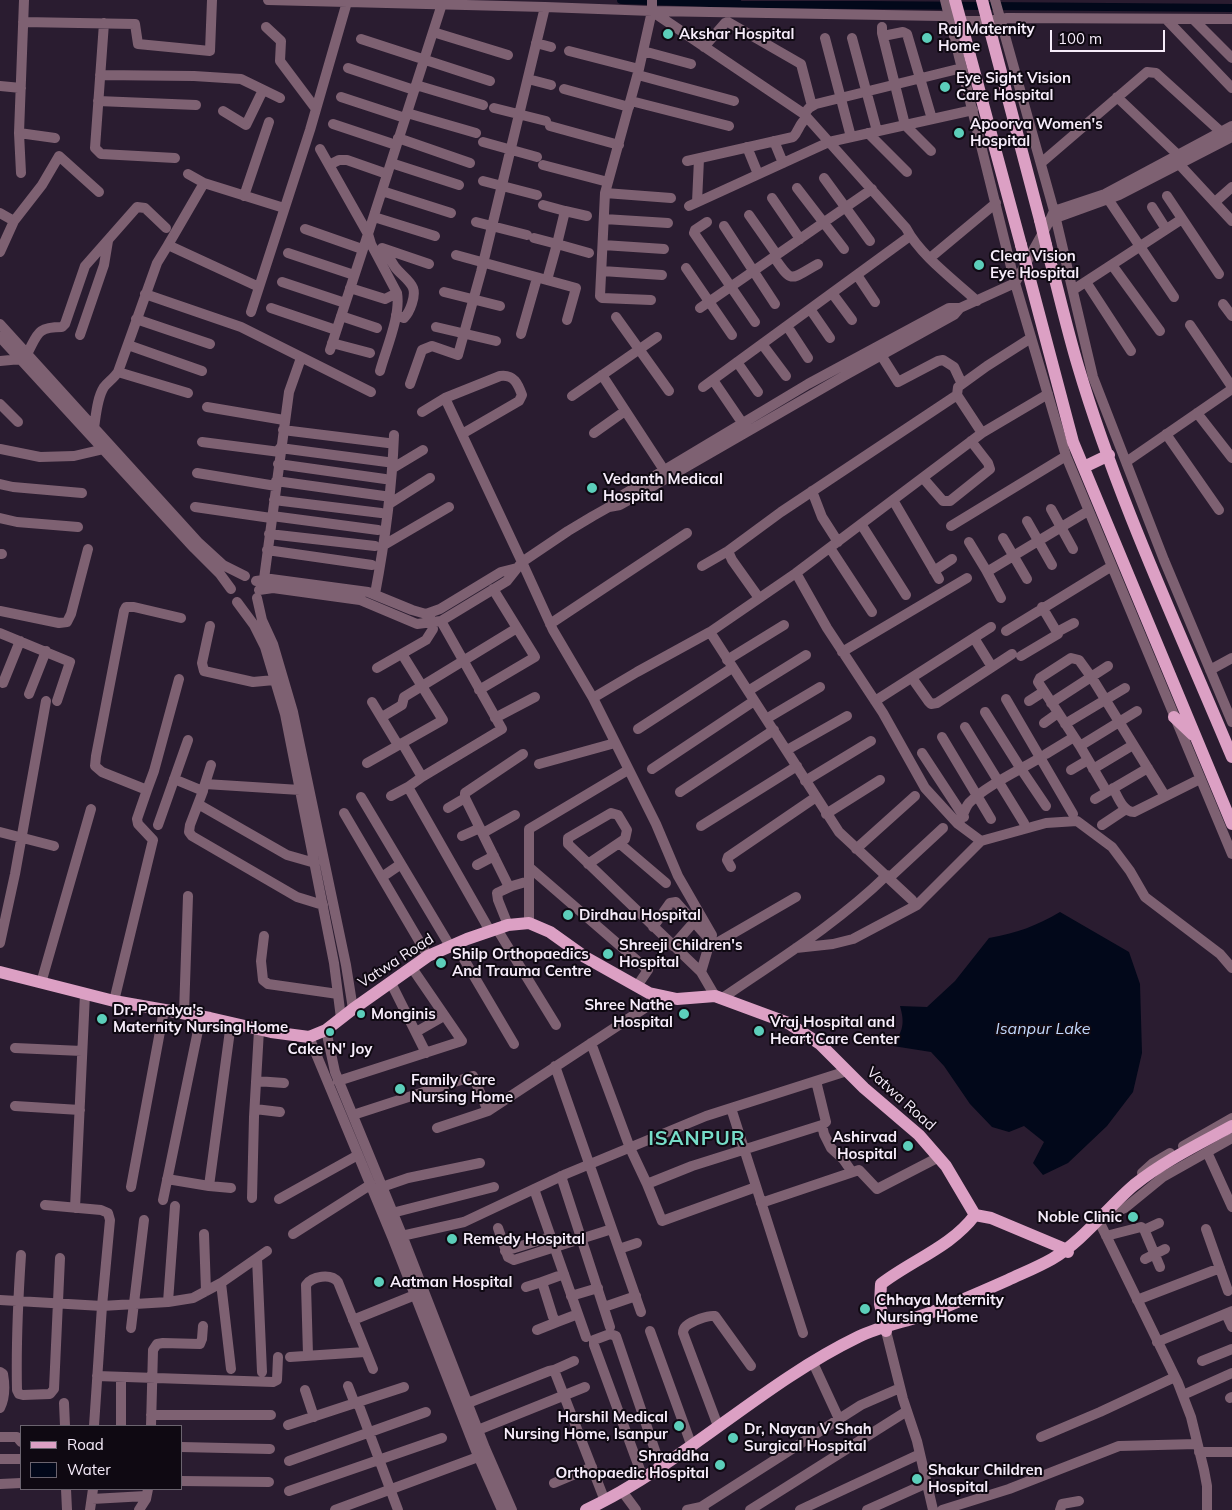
<!DOCTYPE html>
<style>
body{margin:0}
#map{position:relative;width:1232px;height:1510px;overflow:hidden;background:#2a1c30;font-family:Mulish,sans-serif}
canvas{display:block}
.legend{position:absolute;left:20px;top:1425px;width:162px;height:65px;box-sizing:border-box;background:#0f0912;border:1px solid #6b646f;margin:0;padding:6px 9px;list-style:none;font-size:15px;color:#f6ecfa}
.legend li{display:flex;align-items:center;gap:10px;height:25px}
.legend b{width:25px;border:1px solid #6b646f}
.scale{position:absolute;left:1050px;top:30px;width:115px;height:22px;box-sizing:border-box;border:2px solid #f6ecfa;border-top:0;padding-left:6px;font-size:15px;line-height:18px;white-space:nowrap;color:#f6ecfa;-webkit-text-stroke:4px #0f0912;paint-order:stroke}
</style>
<div id="map">
<canvas width="1232" height="1510"></canvas>
<ul class="legend">
<li><b style="height:6px;background:#dca0c4"></b>Road</li>
<li><b style="height:14px;background:#02081a"></b>Water</li>
</ul>
<div class="scale">100 m</div>
</div>
<script>
const c = document.querySelector('canvas').getContext('2d');
c.lineJoin = 'round';
function paint(path, color) { c.fillStyle = color; c.fill(path, 'evenodd'); }
function strokePath(path, color, width, dash) { c.strokeStyle = color; c.lineWidth = width; c.lineCap = dash ? 'butt' : 'round'; c.setLineDash(dash || []); c.stroke(path); }
function drawText(font, color, halo, rows, align = 'center') {
  c.font = font + ' Mulish,sans-serif'; c.lineWidth = 4; c.setLineDash([]); c.textBaseline = 'middle'; c.strokeStyle = halo; c.fillStyle = color; for (const [text, x, y, turn = 0] of rows) {
    c.save(); c.translate(x, y); c.rotate((+turn || 0) * Math.PI / 180); c.textAlign = isNaN(turn) ? turn : align; if (halo) c.strokeText(text, 0, 0); c.fillText(text, 0, 0); c.restore();
  }
}
paint(new Path2D(`
 M1060 912 1129 952 1140 984 1142 1053 1133 1092 1107 1126 1068 1163 1043 1175 1033 1163 1044 1142 1024 1126 1009 1132 992 1127 970 1104 944 1066 931 1052 893 1046C903 1030 905 1024 900 1006L927 1007 955 981 989 938C1017 933 1036 926 1060 912Z`), '#02081a');
strokePath(new Path2D(`
 M621 0 741 4 1232 8`), '#02081a', 8);
strokePath(new Path2D(`
 M268 0 545 7 652 11 941 16 961 21H988L1007 18 1232 19
 M945 0 1015 283 1066 456 1232 854
 M995 0 1054 211 1093 377 1164 560 1232 722
 M653 12 804 114 906 228C920 255 954 280 977 301
 M1166 19 1232 88
 M1193 19 1232 58
 M23 22 135 24 138 44 210 51 212 0
 M104 23 95 148 101 154 175 158
 M266 27 281 41 280 61 316 109
 M882 27V33L905 125 931 151
 M433 32 508 55
 M883 36 903 32 907 34 932 119
 M825 38 851 137
 M852 38 877 131
 M361 39 490 81
 M536 43 551 47
 M704 47 725 23 728 22 801 64 812 106
 M569 51 639 69
 M643 51 691 64
 M348 68 414 90
 M100 75 194 76 241 79 280 98
 M638 75 734 101
 M528 79 551 85
 M416 85 483 105
 M0 86 21 88
 M564 89 629 107
 M341 97 405 118
 M1117 97 1178 155
 M98 101 196 105
 M631 101 729 126
 M494 108 546 121
 M223 111 246 125 263 90
 M407 113 476 133
 M804 114 809 108 816 104 962 68
 M333 124 396 145
 M550 126 619 145
 M1232 126 1105 194 1054 211 1050 220 1119 195 1232 137
 M19 133 55 138
 M868 133 907 172
 M398 138 470 163
 M774 141 783 163
 M483 142 537 157
 M747 147 758 174
 M320 149 368 234 330 350
 M687 161 793 137C799 131 799 123 807 118
 M391 163 459 185
 M1041 163 1147 72 1156 73 1221 132
 M1179 164 1232 221
 M329 165 339 160H347L387 174
 M543 165 608 182
 M21 173 19 133 24 0
 M188 174 204 183
 M824 178 870 241
 M483 181 537 195
 M797 188 844 249
 M382 191 451 213
 M605 193 671 198
 M244 196 269 122
 M1167 196 1219 274
 M772 198 800 239
 M1108 199 1174 297
 M697 202 699 159
 M1215 202 1232 187
 M543 205 565 211 557 244 589 253
 M689 206 829 142 973 110
 M1152 207 1166 229
 M565 211 587 216
 M0 213 14 221 42 185 59 156 99 192
 M749 215 777 255
 M374 217 435 236
 M604 219 668 223
 M476 222 527 235
 M707 222 695 230 694 233 755 322
 M724 226 775 304
 M305 229 362 249
 M534 238 557 244 547 280
 M168 245 204 183 284 208
 M603 245 664 249
 M382 248 429 264
 M384 249C388 255 391 261 395 267 400 274 410 280 413 288 416 296 410 312 404 318L396 315
 M0 252 14 221
 M288 253 354 275
 M456 255 576 288 567 320
 M774 257C793 285 790 279 818 264
 M930 258 996 203
 M1112 265 1160 331
 M686 268 732 335
 M602 271 662 275
 M857 275 875 302
 M282 282 345 303
 M1086 282 1131 351
 M350 288 385 299 397 293
 M1073 290 1182 219
 M444 292 500 306
 M832 293 852 320
 M145 294 241 327 371 392
 M651 300 602 298 600 296 605 193 639 69 652 11V0
 M1223 304 1232 316
 M271 308 336 330
 M700 308 872 189
 M810 309 830 338
 M251 312 310 130 347 2
 M341 316 377 328
 M616 317 669 391
 M136 319 210 344
 M0 324 199 543 223 565 245 576
 M1190 325 1232 387
 M787 326 808 358
 M436 327 496 341
 M521 334 537 278
 M80 335 104 265 108 241
 M0 337 194 548 220 574 231 589
 M332 343 370 353
 M762 344 786 376
 M128 345 202 371
 M27 354C38 334 36 327 62 327L65 324 85 266 137 207 145 208 166 228
 M881 355 898 382 938 361 943 360 954 367 962 384
 M0 361 21 359
 M737 362 758 392
 M380 371C386 349 401 315 397 293L371 244 368 234 442 4V0
 M118 372 188 393
 M602 375 664 470
 M713 380 743 424
 M410 384 422 350 432 346 458 355 481 272 545 7
 M703 387 910 236
 M572 396 657 337
 M0 404 18 422
 M207 407 284 420
 M422 412 445 398 500 376C514 374 518 384 522 395L519 401 462 434
 M1197 413 1232 458
 M94 428C96 415 97 398 104 387 108 382 114 378 118 372L157 263 168 245 259 287
 M283 430 388 443
 M594 433 625 411
 M982 433 957 395 958 387 987 366 1031 338
 M1166 434 1219 510
 M202 442 280 452
 M280 448 387 462
 M0 449 40 457 74 456 104 449
 M1126 462 1232 389
 M278 464 385 479
 M393 468 423 450
 M197 473 276 486
 M923 478 943 501H950L990 469 988 463 971 441
 M276 481 384 496
 M0 484 13 487 82 493
 M812 491 822 517 838 542
 M274 500 381 513
 M893 500 939 579
 M389 504 430 478
 M195 507 271 518
 M609 507 616 499 808 384 949 308H960
 M1051 509 1073 549
 M272 516 378 530
 M0 518 17 522 78 527
 M1027 521 1052 565
 M861 524 906 595
 M951 526 1066 456
 M269 534 375 546
 M1003 538 1027 579
 M969 542 986 570H990L1088 511
 M384 545 449 507
 M830 548 872 612
 M267 550 372 565
 M728 551 732 560 759 598
 M0 554H2
 M702 566 728 551 781 512 957 395
 M986 570 1001 598
 M934 571 952 559
 M796 573 827 628 883 713 925 788 958 824 981 841
 M264 579 289 392 301 358
 M256 581 271 579 368 592 412 610 426 614 440 609 501 572 517 568
 M259 590 273 588 360 600 417 624 441 621 507 581 522 562 445 398
 M375 594C385 541 392 488 394 435
 M257 598 262 620 273 644 293 712 346 965 353 1009
 M237 602 254 625 265 647 285 714 334 963 341 1018
 M0 611 59 623 67 622 71 614 88 549
 M441 621 502 729 422 777 408 787 490 931
 M550 624 687 533
 M210 626 202 663 204 671 253 682 274 680
 M1006 631 1112 566
 M710 632 839 832 912 900
 M1057 632 1074 623
 M0 633 70 662 57 701
 M974 638 992 667
 M842 652 967 578
 M1021 656 1058 634 1042 607
 M727 660 784 625
 M377 668 426 640 433 629 430 617
 M1210 670 1232 658
 M912 678 929 702 931 704 937 703 1012 654
 M3 683 20 641
 M479 690 535 657 493 589
 M748 691 806 655
 M29 694 46 651
 M593 698 637 672 710 632 796 573 982 433 1048 394
 M1006 699 1073 814
 M875 701 991 627
 M1029 701 1043 692
 M372 702 398 745
 M1051 703 1108 666
 M985 712 1021 769 1046 806
 M382 717 402 705 404 697 517 628
 M495 718 535 697
 M766 719 820 687
 M1044 723 1058 713
 M1065 724 1125 688
 M965 727 1024 823
 M638 729 732 668
 M942 737 991 819
 M402 743 422 777
 M1080 746 1137 711
 M787 750 847 716
 M922 753 964 817
 M1046 754 1074 737
 M367 763 443 720 402 654
 M539 764 615 743
 M652 769 754 701
 M1093 769 1133 745
 M1071 770 1088 760
 M174 779 203 791 190 825 189 832 192 836 297 897 323 905
 M805 781 871 741
 M205 784 300 790
 M1113 788C1118 797 1123 812 1134 812L1200 779
 M147 790 154 771 179 679
 M203 790 211 765
 M680 792 774 730
 M1107 792 1080 746 1038 682 1040 678 1071 658 1079 660 1092 678 1165 796
 M391 796 408 787
 M361 797 450 946
 M1095 799 1148 768
 M198 804 287 855 315 863
 M448 808 465 798
 M344 813 428 956
 M826 814 880 780
 M958 824C963 818 964 809 969 803 985 786 1022 769 1043 756
 M158 825 188 740
 M1102 825 1126 809
 M701 826 797 766
 M0 832 54 846
 M483 833 515 815
 M462 836 480 828
 M619 843 666 883
 M856 849 915 796
 M588 864 625 839 627 830 618 815 611 813 568 838V844L701 972
 M477 865 494 856
 M529 867 648 970 637 986
 M731 867 727 860 728 857 816 797
 M382 877 401 864
 M889 878 943 828
 M509 887 465 798V793L523 754
 M529 923V829L628 770
 M508 925 498 900 497 893 512 886 529 881
 M653 927 670 903 676 902 709 939
 M497 929 556 1025
 M264 936 261 961 263 980 268 984 338 994
 M0 943 15 874 46 701
 M455 944 514 1044
 M673 946 694 922
 M708 948 796 897
 M796 948 833 944 853 939 917 905 981 841 1046 823 1077 821 1112 847 1130 871 1145 897 1220 954 1232 968
 M41 983 91 809
 M391 983 426 1053
 M715 996 701 972 712 935 678 876 656 824 593 698 553 630 522 562 568 531 593 516 609 507 620 505 636 496 844 376 954 315 960 308 1015 283 1050 220
 M721 999C778 960 838 923 887 875
 M114 1001 153 840 138 824 137 819 147 790 102 772 95 766 96 756 124 611 126 607H134L181 618
 M184 1013 188 896
 M326 1030 335 1072 402 1235 485 1448 512 1510
 M416 1032 444 1016
 M309 1037 393 1239 476 1451 502 1510
 M591 1043 630 1148 647 1184 662 1221 756 1187
 M15 1048 82 1051
 M555 1066 641 1312
 M256 1081 284 1083
 M338 1081 462 1041 412 968
 M15 1106 80 1110
 M731 1108 803 1333
 M255 1109 280 1112
 M353 1115 473 1076 488 1111
 M822 1125 824 1134 831 1148 843 1159 852 1172
 M437 1128 488 1111 663 996
 M1183 1146 1232 1118
 M1207 1152 1232 1207
 M1142 1173 1153 1163 1170 1153
 M561 1176 610 1327
 M167 1179 209 1186 231 1188
 M647 1184 692 1166 822 1125 826 1122 816 1081
 M209 1186 231 1023
 M131 1187 164 1010
 M382 1187 408 1178 480 1163
 M534 1189 586 1337
 M252 1198 254 1117 259 1030
 M279 1199 358 1155
 M163 1200 201 1016
 M761 1203 859 1170 877 1189 939 1157
 M45 1205 101 1210 108 1213 110 1220 102 1306 168 1302 193 1298 221 1283 267 1251
 M75 1208 85 994
 M392 1213 494 1187
 M1109 1215 1125 1208 1163 1177 1232 1138
 M1098 1219 1178 1383 1191 1417 1204 1470 1207 1486V1510
 M498 1228 508 1257 514 1260 612 1229
 M1206 1229 1228 1291
 M1144 1230 1159 1223
 M204 1234 206 1291
 M293 1234 370 1185
 M1106 1236 1141 1227 1144 1229 1160 1267
 M397 1237 464 1222 566 1174 706 1116 847 1071
 M619 1249 637 1243
 M505 1251 550 1237
 M21 1255C18 1300 16 1345 17 1390L19 1394 23 1395 50 1394 54 1389 60 1258
 M257 1258 262 1372
 M1145 1259 1165 1249
 M564 1274 542 1282 553 1317 557 1322 578 1314
 M221 1283 231 1369
 M526 1287 542 1282
 M571 1296 598 1288
 M0 1300 102 1306 94 1426
 M1137 1300 1220 1268
 M168 1302 175 1206
 M604 1307 636 1296
 M1226 1314 1232 1327
 M353 1320 415 1295
 M131 1328 144 1220
 M537 1330 557 1322
 M650 1331 691 1444
 M886 1331 903 1399 917 1441 933 1510
 M1157 1342 1232 1311
 M308 1355 306 1285C312 1276 331 1273 338 1282L373 1369
 M290 1357 365 1352
 M1202 1361 1232 1349
 M814 1365 839 1419
 M554 1370 574 1361
 M0 1372 3 1374C5 1385 5 1398 0 1408
 M97 1376 273 1382 277 1380 278 1357
 M348 1386 355 1404
 M305 1390 314 1417
 M1183 1395 1232 1373
 M1230 1398 1232 1397
 M64 1403 65 1426
 M358 1403 398 1510
 M468 1403 549 1371 554 1370 605 1501
 M151 1415H271
 M288 1425 404 1387
 M121 1426V1377
 M151 1426 153 1350 157 1344 163 1343 200 1344 202 1339 203 1326
 M718 1426 683 1333C683 1330 684 1328 686 1326 692 1321 708 1315 715 1316L751 1366
 M478 1430 585 1387
 M0 1437H17L21 1442
 M1041 1437 1100 1412 1175 1377
 M181 1447 270 1449
 M1199 1452H1232
 M0 1459H21
 M289 1461 426 1412
 M643 1478 594 1345V1340L610 1334 616 1336 661 1468
 M181 1481 269 1482
 M554 1483 592 1467
 M0 1484 21 1483
 M66 1489 67 1510
 M289 1491 442 1438
 M622 1491 636 1510
 M92 1499 146 1496
 M701 1507 861 1405 900 1388
 M90 1510 93 1489
 M139 1510 146 1499 148 1489
 M335 1510 478 1457
 M687 1510 701 1507 704 1510
 M750 1510 907 1411
 M800 1510 920 1454
 M867 1510 927 1483
 M942 1510 1009 1489 1119 1446 1197 1444
 M1060 1510 1062 1504 1079 1501`), '#7e6172', 10);
strokePath(new Path2D(`
 M955 0 1021 245
 M982 0 1040 220
 M1046 245C1057 285 1066 326 1078 366 1117 498 1179 630 1232 757
 M1028 272 1073 442 1232 824
 M1084 467 1109 455
 M1174 717 1193 735
 M0 972 114 1001 210 1018 271 1032 309 1037 326 1030 353 1009 428 956 467 939 508 925 529 923 550 932 585 957 649 993 677 999 715 996 788 1023 820 1044 864 1088 919 1135 946 1166 975 1215 991 1218 1065 1249 1068 1252
 M886 1331 880 1304 881 1284C912 1260 951 1247 975 1215
 M586 1510C683 1464 761 1384 858 1337 880 1326 905 1322 927 1314 954 1304 981 1292 1008 1280 1023 1273 1038 1267 1052 1259 1082 1242 1108 1207 1134 1185 1164 1161 1199 1144 1232 1126`), '#dca0c4', 12);
strokePath(new Path2D(`
 M1040 220 1046 245
 M1021 245 1028 272`), '#dca0c4', 12);
for (const [x, y, r, color] of [
 [668,34,6,"#5cceba"],
 [927,38,6,"#5cceba"],
 [945,87,6,"#5cceba"],
 [959,133,6,"#5cceba"],
 [979,265,6,"#5cceba"],
 [592,488,6,"#5cceba"],
 [568,915,6,"#5cceba"],
 [608,954,6,"#5cceba"],
 [441,963,6,"#5cceba"],
 [361,1014,5,"#5cceba"],
 [684,1014,6,"#5cceba"],
 [102,1019,6,"#5cceba"],
 [759,1031,6,"#5cceba"],
 [330,1032,5,"#5cceba"],
 [400,1089,6,"#5cceba"],
 [908,1146,6,"#5cceba"],
 [1133,1217,6,"#5cceba"],
 [452,1239,6,"#5cceba"],
 [379,1282,6,"#5cceba"],
 [865,1309,6,"#5cceba"],
 [679,1426,6,"#5cceba"],
 [733,1438,6,"#5cceba"],
 [720,1465,6,"#5cceba"],
 [917,1479,6,"#5cceba"]
]) { const dot = new Path2D(); dot.arc(x, y, r, 0, 2 * Math.PI); c.fillStyle = color; c.fill(dot); strokePath(dot, '#0f0912', 2); }
drawText('bold 15px', '#f6ecfa', '#0f0912', [
 ["Raj Maternity",938,29],
 ["Home",938,46],
 ["Akshar Hospital",679,34],
 ["Eye Sight Vision",956,78],
 ["Care Hospital",956,95],
 ["Apoorva Women's",970,124],
 ["Hospital",970,141],
 ["Clear Vision",990,256],
 ["Eye Hospital",990,273],
 ["Vedanth Medical",603,479],
 ["Hospital",603,496],
 ["Dirdhau Hospital",579,915],
 ["Shreeji Children's",619,945],
 ["Hospital",619,962],
 ["Shilp Orthopaedics",452,954],
 ["And Trauma Centre",452,971],
 ["Shree Nathe",673,1005,"right"],
 ["Hospital",673,1022,"right"],
 ["Dr. Pandya's",113,1010],
 ["Maternity Nursing Home",113,1027],
 ["Monginis",371,1014],
 ["Vraj Hospital and",770,1022],
 ["Heart Care Center",770,1039],
 ["Cake 'N' Joy",330,1049,"center"],
 ["Family Care",411,1080],
 ["Nursing Home",411,1097],
 ["Ashirvad",897,1137,"right"],
 ["Hospital",897,1154,"right"],
 ["Noble Clinic",1122,1217,"right"],
 ["Remedy Hospital",463,1239],
 ["Aatman Hospital",390,1282],
 ["Chhaya Maternity",876,1300],
 ["Nursing Home",876,1317],
 ["Harshil Medical",668,1417,"right"],
 ["Nursing Home, Isanpur",668,1434,"right"],
 ["Dr, Nayan V Shah",744,1429],
 ["Surgical Hospital",744,1446],
 ["Shraddha",709,1456,"right"],
 ["Orthopaedic Hospital",709,1473,"right"],
 ["Shakur Children",928,1470],
 ["Hospital",928,1487]
], 'left');
drawText('15px', '#f6ecfa', '#0f0912', [
 ["Vatwa Road",396,961,-33],
 ["Vatwa Road",901,1099,42]
]);
drawText('italic 16px', '#c2d8fd', '#0f0912', [
 ["Isanpur Lake",1043,1029]
]);
c.letterSpacing = '1px';
drawText('bold 20px', '#76dcc8', '#0f0912', [
 ["ISANPUR",697,1139]
]);
c.letterSpacing = '0px';
</script>
